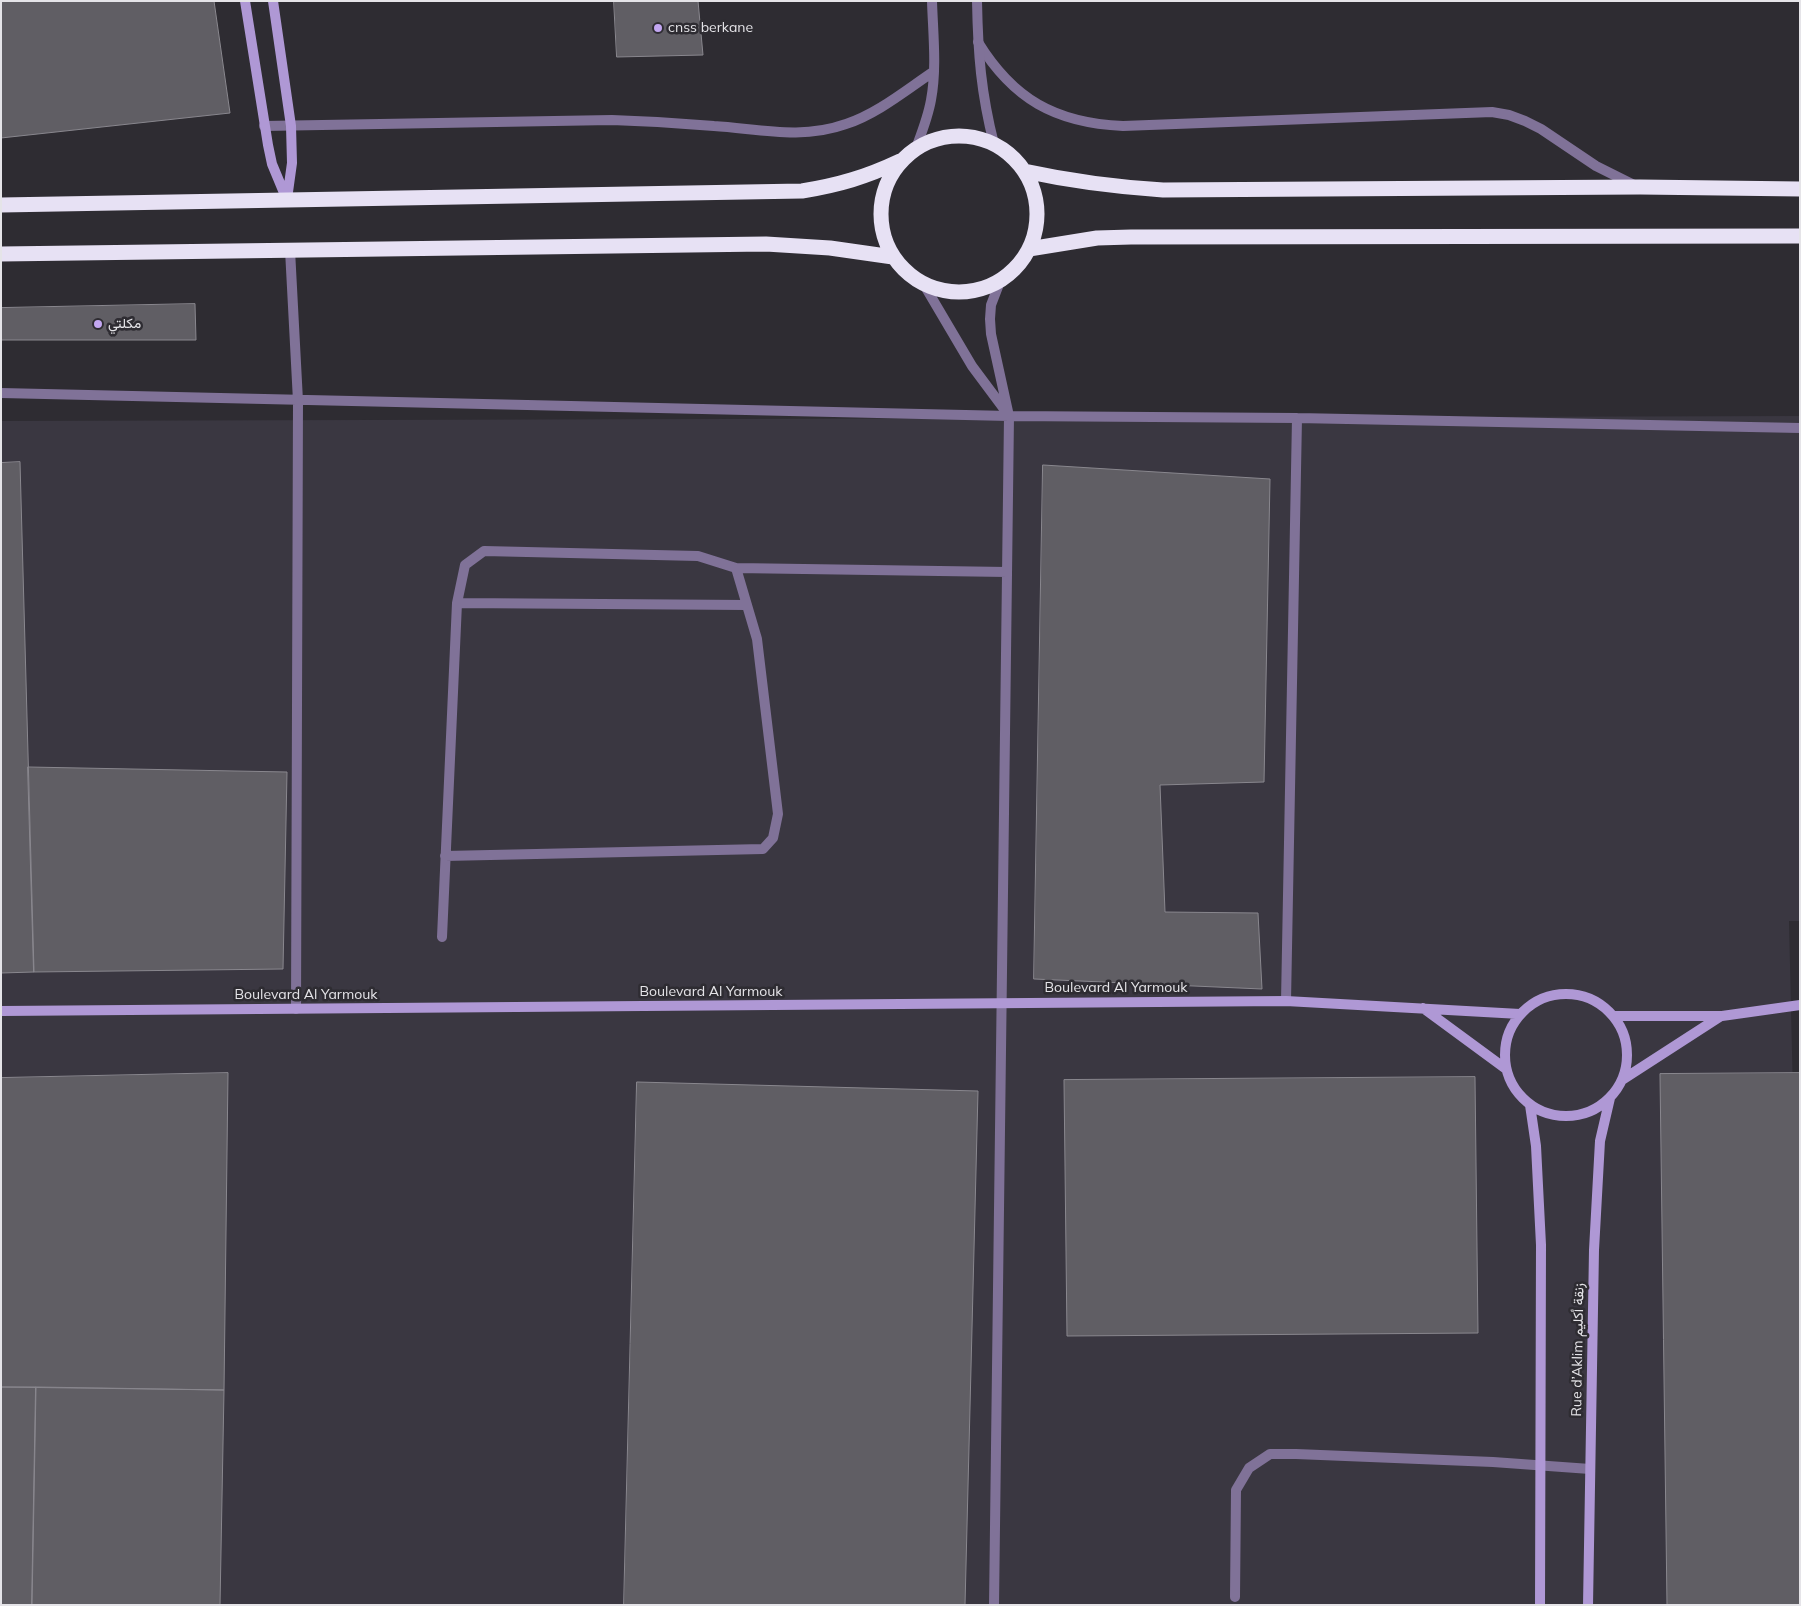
<!DOCTYPE html>
<meta charset="utf-8">
<style>
body{margin:0}
#map{position:relative;width:1801px;height:1606px;overflow:hidden;background:#2e2c32;font-family:Mulish,sans-serif}
canvas{display:block}
.frame{position:absolute;inset:0;border:2px solid #e5e4e8;pointer-events:none}
</style>
<div id="map">
<canvas width="1801" height="1606"></canvas>
<div class="frame"></div>
</div>
<script>
const c = document.querySelector('canvas').getContext('2d');
c.lineJoin = 'round';
function paint(path, color) { c.fillStyle = color; c.fill(path, 'evenodd'); }
function strokePath(path, color, width, dash) { c.strokeStyle = color; c.lineWidth = width; c.lineCap = dash ? 'butt' : 'round'; c.setLineDash(dash || []); c.stroke(path); }
function drawText(font, color, halo, rows, align = 'center') {
  c.font = font + ' Mulish,Vazirmatn,sans-serif'; c.lineWidth = 5; c.setLineDash([]); c.textBaseline = 'middle'; c.strokeStyle = halo; c.fillStyle = color; for (const [text, x, y, turn = 0] of rows) {
    c.save(); c.translate(x, y); c.rotate((+turn || 0) * Math.PI / 180); c.textAlign = isNaN(turn) ? turn : align; if (halo) c.strokeText(text, 0, 0); c.fillText(text, 0, 0); c.restore();
  }
}
paint(new Path2D(`
 M1800 416V921H1789L1800 1401V1605H1V421Z`), '#3a3741');
const building = new Path2D(`
 M1 1H214L230 113 1 138Z
 M614 1H698L703 55 617 57Z
 M195 304 196 340H1V308Z
 M20 462 34 972 1 973V463Z
 M1043 465 1270 479 1264 782 1160 785 1165 912 1258 913 1262 989 1034 979Z
 M28 767 287 772 283 969 34 972Z
 M228 1073 224 1390 1 1387V1078Z
 M1800 1073V1605H1667L1660 1074Z
 M1475 1077 1478 1333 1067 1336 1064 1080Z
 M637 1082 978 1091 965 1605H624Z
 M1 1387H36L32 1605H1Z
 M36 1387 224 1390 220 1605H32Z`);
paint(building, '#605e64');
strokePath(building, '#89878e', 1);
strokePath(new Path2D(`
 M978 42C1013 99 1055 123 1123 126L1492 112 1509 115 1525 121 1541 129 1596 166 1634 185
 M290 250 298 401 296 1009
 M923 283 972 366 1007 413
 M1 393 1009 416 1297 418 1800 428
 M457 603 747 605
 M445 856 763 849 773 838 778 814 757 639 736 568
 M442 937 457 603 465 565 484 551 698 556 736 568 1007 572
 M1286 1001 1297 418
 M1235 1597 1236 1490 1249 1468 1270 1454H1296L1493 1462 1590 1469
 M994 1605 1009 416 991 334 990 319 991 305 1001 279`), '#807298', 10);
strokePath(new Path2D(`
 M977 1C978 54 981 93 994 144
 M264 126 612 120C646 121 680 123 714 126 760 129 801 140 846 124 877 114 906 90 933 72
 M916 148C922 132 928 117 931 100 937 68 933 34 932 1`), '#807298', 10);
strokePath(new Path2D(`
 M245 1 268 145 272 164 287 200
 M273 1 291 126 292 163 287 199
 M1505 1055a61 61 0 1 1 122 0a61 61 0 1 1-122 0Z
 M1423 1008 1506 1069
 M1 1011 1286 1001 1520 1014
 M1614 1016H1722L1800 1005
 M1622 1080 1721 1016
 M1530 1105 1536 1146 1541 1245 1540 1605
 M1588 1605 1594 1250 1600 1141 1610 1098`), '#af98d5', 10);
strokePath(new Path2D(`
 M881 214a78 78 0 1 1 156 0a78 78 0 1 1-156 0Z
 M1024 171C1070 181 1116 187 1163 190L1640 187 1800 189
 M1 205 802 191C839 185 866 177 900 161
 M1029 249 1097 238 1131 237 1800 236
 M1 254 766 244 830 248 893 257`), '#e7e1f4', 15);
for (const [x, y, r, color] of [
 [658,28,5,"#c3a7f2"],
 [98,324,5,"#c3a7f2"]
]) { const dot = new Path2D(); dot.arc(x, y, r, 0, 2 * Math.PI); c.fillStyle = color; c.fill(dot); strokePath(dot, '#2e2c32', 2); }
drawText('14px', '#e5e4e8', '#2e2c32', [
 ["cnss berkane",668,28],
 ["مكلتي",108,324]
], 'left');
drawText('14px', '#e5e4e8', '#2e2c32', [
 ["Boulevard Al Yarmouk",1116,988],
 ["Boulevard Al Yarmouk",711,992],
 ["Boulevard Al Yarmouk",306,995],
 ["Rue d’Aklim زنقة أكليم",1578,1350,-89]
]);
</script>
